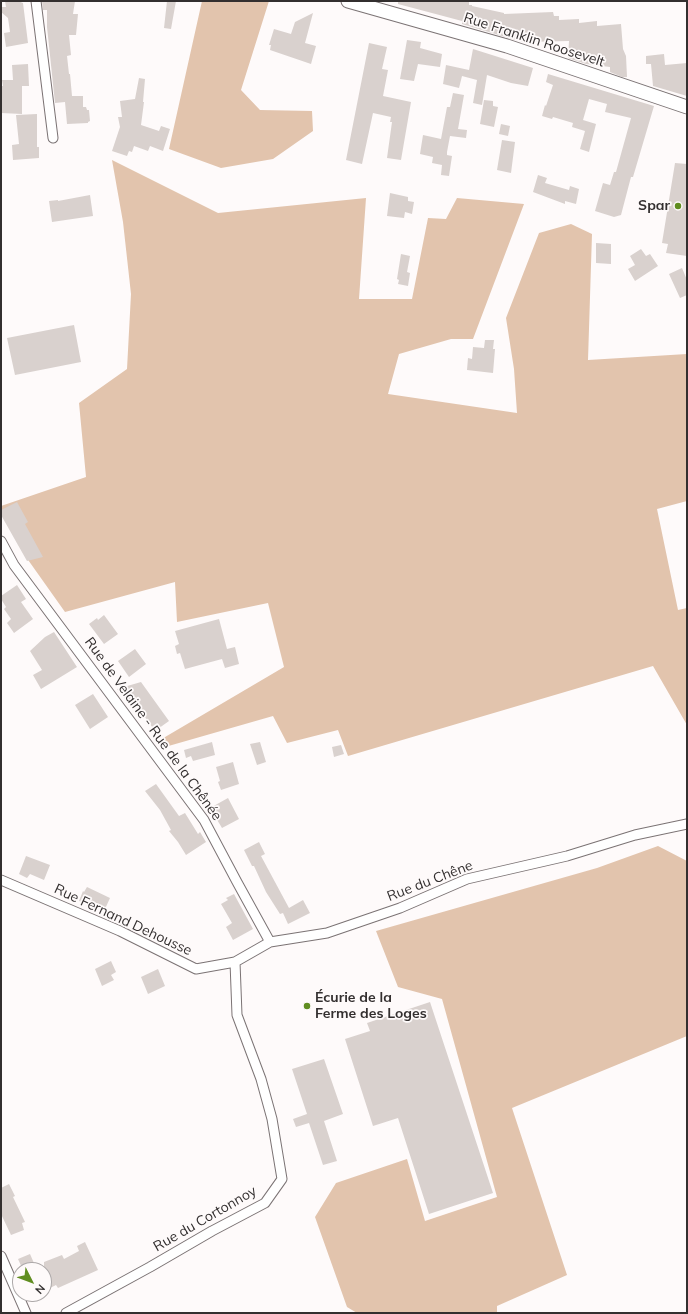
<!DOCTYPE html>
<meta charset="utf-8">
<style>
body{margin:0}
#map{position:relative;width:688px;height:1314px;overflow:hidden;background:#fefafa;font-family:Mulish,sans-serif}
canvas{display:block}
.frame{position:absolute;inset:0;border:2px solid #332f2f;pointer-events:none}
.north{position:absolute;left:12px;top:1262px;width:40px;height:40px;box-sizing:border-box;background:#fefafa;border:1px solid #ada9a9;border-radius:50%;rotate:132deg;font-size:11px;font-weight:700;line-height:16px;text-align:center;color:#332f2f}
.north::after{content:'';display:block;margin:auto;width:14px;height:18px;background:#608d20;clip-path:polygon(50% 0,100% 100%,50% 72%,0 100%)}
</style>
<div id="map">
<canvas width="688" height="1314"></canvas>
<div class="frame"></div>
<div class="north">N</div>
</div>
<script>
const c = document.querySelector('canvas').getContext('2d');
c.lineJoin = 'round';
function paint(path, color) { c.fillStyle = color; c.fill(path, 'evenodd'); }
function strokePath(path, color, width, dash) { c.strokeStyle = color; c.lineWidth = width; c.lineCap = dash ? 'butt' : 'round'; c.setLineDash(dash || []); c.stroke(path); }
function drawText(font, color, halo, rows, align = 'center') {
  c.font = font + ' Mulish,sans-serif'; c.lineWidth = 3.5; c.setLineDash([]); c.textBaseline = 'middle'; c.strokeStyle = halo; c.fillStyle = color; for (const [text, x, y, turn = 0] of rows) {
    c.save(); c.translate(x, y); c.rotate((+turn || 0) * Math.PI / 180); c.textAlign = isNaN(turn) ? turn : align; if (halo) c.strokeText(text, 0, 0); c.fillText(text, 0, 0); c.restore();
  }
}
paint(new Path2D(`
 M202 1H269L241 90 260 110 312 111 313 131 273 159 221 168 169 149Z
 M112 160 218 213 366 198 359 299H412L428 218 446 219 457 198 524 204 473 339H451L399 354 388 394 517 413 514 369 506 318 539 233 571 224 592 234 588 360 687 354V501L657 509 678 610 687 608V725L653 666 348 756 338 730 287 743 273 716 165 747 160 740 284 667 268 603 177 622 175 582 65 612 26 557 1 509V506L86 477 79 403 127 369 131 294 123 222Z
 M658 846 687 861V1036L512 1108 567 1275 497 1306V1313H357L347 1307 315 1217 336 1183 407 1159 425 1221 497 1197 442 999 398 987 376 931 597 868Z`), '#e2c4ad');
paint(new Path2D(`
 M5 1H18L23 3 28 43 6 47 4 33 10 32 8 18 1 12V7H6Z
 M42 1H75L73 14H78L76 35H69L71 55 67 56 69 74H70L72 96H83V107H86L87 110H89L90 121 88 122V123L67 124 65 102 55 103 47 27V10H43Z
 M167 1H176L171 29 164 28Z
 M398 1H469V5H472V6L504 13V14L553 12 554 16H559V20L579 19V23L597 21V26L621 24 623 49 626 56 627 77H622L610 72V67L586 64 568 58 569 41 524 42 512 39 462 24V21L398 4Z
 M313 13 305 43 316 46 311 64 270 50 271 45H269L274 29 291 34 295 22Z
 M407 40 421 42 420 48 442 54 440 67 418 64 414 81 400 79Z
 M369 43 387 47 382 69 388 70 383 96 411 102 401 160 387 158 392 122H390L391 117 373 113 362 164 346 160Z
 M473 49 533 68 528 86 511 83 487 75 482 105 473 103 477 80 462 76 459 88 443 84 446 65 469 70Z
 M664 54 665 65 687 63V96L653 86 651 64H646V56Z
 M28 64 29 86H22V114L1 113V86H3L2 80H13L12 65Z
 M548 74 654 106 633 177H631L621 215 614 217 595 211 603 183 610 185 614 172H616L631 118 605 112 607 104 589 99 583 120 596 124 589 152 580 149 585 131 572 127 573 123 553 117 552 119 542 116 545 105 546 106 553 85 546 82Z
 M139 78 145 79 143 102H144L141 125 159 131 161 126 170 129 163 151 150 146 148 151 134 146 132 152 129 151 127 156 112 151 120 127 118 117H122L120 101 135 99Z
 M453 93 464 95 458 129 467 130 466 138 450 136 447 152V155L452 156 449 176 441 175 442 165 432 163 433 157 420 154 423 135 441 139 447 107H450Z
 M484 100 493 101V106L498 107 494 127 480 124Z
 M37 114V147H39V158L13 160 12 145 19 144 16 115Z
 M501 124 510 126 508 136 499 134Z
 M502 140 515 142 511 173 497 170Z
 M675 163 687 164V256L666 253 668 244 662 243Z
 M538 175 547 178 545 183 569 190 570 186 579 189 576 204 565 201V204L533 192Z
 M390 193 408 197V201L414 202 412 214 405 212 404 218 387 216Z
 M90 195 93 216 52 222 49 201 58 200V201Z
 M596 243 611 244V264L596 263Z
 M641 249 646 256 650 254 658 266 635 281 628 269 635 265 630 256Z
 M401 254 410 256 407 272 410 273 408 286 398 284 399 280 397 279Z
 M682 268 687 280V295L680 298 669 274Z
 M74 325 81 362 15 375 7 338Z
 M485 340H494L493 349H495L493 373 467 370 468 358 472 359 473 347 484 348Z
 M17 502 28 522 25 524 43 557 27 561 1 515V510Z
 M17 585 26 599 21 602 33 619 14 633 7 623 11 619 4 609 6 607 1 599V596Z
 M104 615 118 634 104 644 89 624 97 618 98 620Z
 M219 619 227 649 235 647 239 664 225 668 222 659 185 669 180 653 177 654 175 646 179 644 175 631Z
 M54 632 77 667 41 689 33 675 42 670 30 651 45 637Z
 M135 649 146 664 129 677 118 661Z
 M141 682 169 721 155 731 137 706 133 709 117 689Z
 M93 694 108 717 90 729 75 705Z
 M212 742 215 755 193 761 191 756 186 758 184 750Z
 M260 742 266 762 257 765 250 744Z
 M341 745 344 754 334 757 332 747Z
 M233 762 239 784 221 790 218 782 220 781 216 767Z
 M156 784 179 816 185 813 198 834 200 832 206 842 186 855 178 842 169 831 171 830 160 810 145 791Z
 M228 798 239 819 222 828 210 808Z
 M259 842 265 854 261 856 289 908 303 900 310 913 288 924 283 913 280 914 266 892 254 866H252L244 850Z
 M26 856 50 865 44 880 30 874 27 878 19 874Z
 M87 887 110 898 105 909 88 902 87 904 79 901 83 891 84 892Z
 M234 894 253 929 233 940 226 927 232 923 221 904 228 900 226 898Z
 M111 961 116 972 111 975 114 980 102 986 95 969Z
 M158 969 165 986 148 994 141 977Z
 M430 1002 493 1193 429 1214 398 1118 373 1126 345 1039 370 1031 367 1023Z
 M324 1059 343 1114 324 1121 337 1161 323 1165 309 1123 296 1127 293 1119 307 1114 292 1069Z
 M9 1184 15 1196 13 1197 25 1222 22 1223 24 1230 11 1235 1 1214V1188Z
 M85 1242 98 1270 58 1288 56 1285 44 1291V1262L62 1255 64 1259 79 1251 77 1246Z
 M30 1254 37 1270H23L18 1259Z`), '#d9d1ce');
const street = new Path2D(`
 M36 1 53 138
 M1 541 14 565 204 820 237 882 270 942
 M1 880 120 931 196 969 235 962 270 942 327 933 400 908 467 879 567 856 635 835 687 824
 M1 1256 26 1313
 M66 1313 150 1267 212 1231 265 1203 282 1179 272 1119 261 1079 237 1015 235 962`);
const secondary = new Path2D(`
 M348 1 507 46 687 107`);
strokePath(street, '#7b7374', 11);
strokePath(secondary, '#7b7374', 15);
strokePath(street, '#fff', 9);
strokePath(secondary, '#fff', 13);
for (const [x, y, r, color] of [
 [678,206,4,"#608d20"],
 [307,1006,4,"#608d20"]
]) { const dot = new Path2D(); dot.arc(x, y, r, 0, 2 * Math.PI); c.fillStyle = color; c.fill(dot); strokePath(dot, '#fefafa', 1.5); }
drawText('14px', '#332f2f', '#fefafa', [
 ["Rue Franklin Roosevelt",534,40,18],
 ["Rue de Velaine - Rue de la Chênée",153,729,54],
 ["Rue du Chêne",430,881,-21],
 ["Rue Fernand Dehousse",123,920,25],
 ["Rue du Cortonnoy",205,1219,-30]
]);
drawText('bold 14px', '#332f2f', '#fefafa', [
 ["Spar",670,206],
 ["Écurie de la",315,998,"left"],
 ["Ferme des Loges",315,1014,"left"]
], 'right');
</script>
